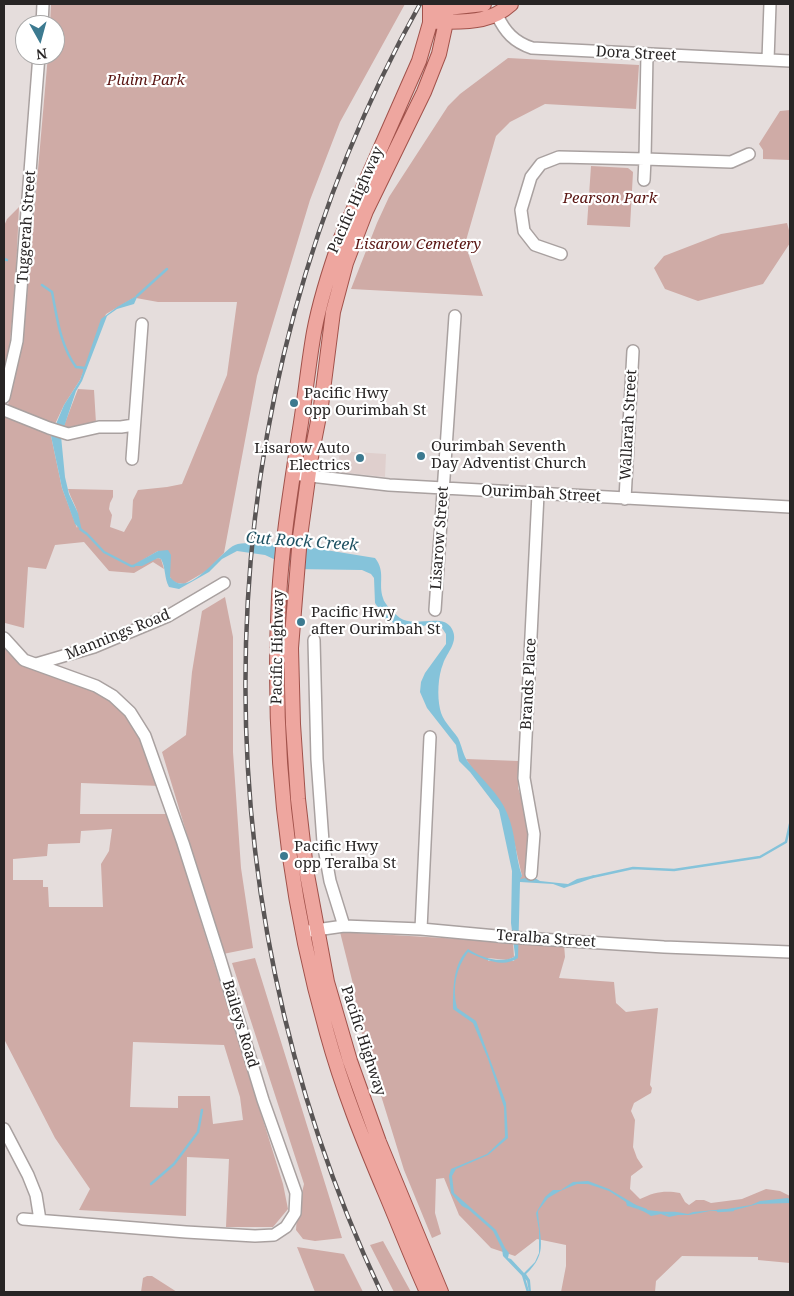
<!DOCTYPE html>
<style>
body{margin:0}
#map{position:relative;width:794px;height:1296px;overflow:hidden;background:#e5dddc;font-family:"Noto Serif",serif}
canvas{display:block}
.frame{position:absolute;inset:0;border:5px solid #282525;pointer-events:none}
.north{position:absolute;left:15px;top:15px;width:50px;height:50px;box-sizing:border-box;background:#fff;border:1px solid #a9a8a8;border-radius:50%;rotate:173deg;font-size:14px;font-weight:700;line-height:20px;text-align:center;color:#282525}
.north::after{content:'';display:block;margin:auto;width:18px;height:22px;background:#3c7a90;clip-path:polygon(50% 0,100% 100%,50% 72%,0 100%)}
</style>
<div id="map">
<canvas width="794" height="1296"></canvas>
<div class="frame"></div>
<div class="north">N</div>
</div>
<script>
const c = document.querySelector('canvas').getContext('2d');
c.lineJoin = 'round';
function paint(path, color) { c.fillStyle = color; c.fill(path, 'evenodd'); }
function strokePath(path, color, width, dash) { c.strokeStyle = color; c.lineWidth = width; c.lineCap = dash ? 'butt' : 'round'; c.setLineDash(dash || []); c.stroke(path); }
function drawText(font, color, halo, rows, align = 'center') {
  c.font = font + ' "Noto Serif",serif'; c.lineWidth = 4.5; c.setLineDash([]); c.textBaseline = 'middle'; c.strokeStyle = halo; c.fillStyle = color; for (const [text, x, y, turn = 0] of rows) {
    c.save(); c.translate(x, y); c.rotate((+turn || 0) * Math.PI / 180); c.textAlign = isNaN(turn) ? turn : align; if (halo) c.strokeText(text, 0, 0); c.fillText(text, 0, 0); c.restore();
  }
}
paint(new Path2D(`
 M339 451 386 454 385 477 339 472Z`), '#dfcfcd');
paint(new Path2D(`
 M51 4H405L340 122 310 200 257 376 224 553 208 570 184 584 177 583 172 581 170 577V567L158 551 136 564 158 558 161 559 164 569 153 562 134 573 109 571 84 542 55 545 46 569 28 567 24 628 5 623 4 611V417L7 416 51 436 62 488 77 528C82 512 72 503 68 489L113 490V497L110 503 109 509 112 515 110 527 124 532 132 518 133 500 138 490 167 487 182 484 227 375 237 302H158L136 298 137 296 106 314 80 380 64 405 55 424 8 405 24 330 48 55H55V25H50Z
 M508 58 639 65 636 109 545 104 510 122 496 136 465 244 483 296 351 289 377 223 389 197 448 106 460 94Z
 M790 110V160L763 159V150L759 144 780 111Z
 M591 166 628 168 633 172 630 227 587 225Z
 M19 207 15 293 8 360 4 374V226L7 219Z
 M787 223 790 234V243L763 284 698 301 665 289 654 268 664 256 721 234Z
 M78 389 94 390 96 423 63 428Z
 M225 597 233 637V752L241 868 253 948 223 954 162 752 186 735 192 672 202 611Z
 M4 646 95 690 124 711 141 735 160 786 81 783 80 814H168L180 845 194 899 283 1184 288 1209 273 1227H226L229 1159 187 1157 186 1216 79 1210 90 1189 55 1138 4 1039ZM112 829 109 851 101 864 103 907H49L48 887H43V880H13V859L47 856 48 844 80 843 81 831ZM133 1042 224 1045 240 1097 243 1120 213 1124 210 1096H178V1108L130 1107Z
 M466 759 518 761V788L527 813 530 835 529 881 518 880 522 876 511 828Z
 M340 932 513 942 514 957 507 960 488 958V961H514L519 941 564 944 565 957 559 978 614 982 616 1003 626 1012 658 1008 650 1085 652 1088 651 1093 634 1103 631 1111 635 1120 633 1147 637 1158 643 1167 631 1176 630 1189 640 1199C654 1192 665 1190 680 1193L685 1202 689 1205 696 1200H704L711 1203 742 1199 766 1189 780 1191 790 1196V1263L758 1260V1257L682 1256 656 1281 655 1292H561L566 1266V1245L537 1239 515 1256 491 1248 459 1215 444 1178 436 1179 435 1213 441 1234 432 1238 404 1170 358 1021 354 988Z
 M255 958 342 1238 315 1241 303 1239 296 1230 297 1214 304 1184 232 963Z
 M383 1241 411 1292H394L370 1245Z
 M297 1247 344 1254 363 1292H315Z
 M147 1276H152L177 1292H141L143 1278Z`), '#cfaba6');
paint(new Path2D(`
 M138 295 134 304 117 309 107 316 82 381 76 391 61 436 65 477 69 494 78 513 82 531 75 524 62 488 51 436 64 405 80 380 101 319 117 307Z
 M262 543 295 545 375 558C386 572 378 583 383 598 384 604 395 614 400 618 414 628 444 612 452 629 459 642 447 652 443 664 438 676 437 696 440 709 442 720 452 729 458 738 462 746 463 755 468 762 481 779 499 793 507 813 516 833 515 856 522 876L520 879 533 877 540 881 568 884 577 879 595 875 593 878 564 888 553 884 520 882 518 958C502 969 482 958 468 952 456 968 452 988 457 1008L476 1021 506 1103 508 1138 488 1155 456 1169 452 1176 454 1193 496 1230 505 1248 509 1253 508 1258 511 1259 524 1273 535 1262 539 1253V1230L536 1213 545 1197 553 1190H561L573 1182 588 1181 609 1189 636 1205 638 1209 665 1212 666 1215 677 1212 688 1214 693 1212 727 1209 751 1205 760 1201 788 1198 790 1200V1203L758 1204 731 1211H710L689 1215H678L669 1217 661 1214 651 1216C647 1212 633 1207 627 1206L626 1202 609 1191 588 1184H577L560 1191 548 1198 538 1211C539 1238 549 1253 526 1274L530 1280 531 1292H529L527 1281 503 1256 502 1249 493 1231 468 1209 462 1206 451 1193 449 1176 451 1169 487 1154 505 1137 504 1107 488 1059 473 1023 453 1009C453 988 453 964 468 949 479 957 500 964 514 957L515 955 511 923 512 871 499 810 470 772 459 761 456 745 427 708 420 692 421 682 425 673 446 644V634L440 625 433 624 412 628 399 626 385 618 375 603 374 578 371 574 362 570 295 569 265 555 237 551 222 559 209 572 179 589 169 587C164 578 166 568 161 559L158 558 142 566H131L158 551 168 550 171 555 170 577C188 601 219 552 235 545 242 542 254 544 262 543Z`), '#85c3da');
strokePath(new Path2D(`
 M4 259 7 260
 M42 285 52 292C57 317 60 345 76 367L85 368 84 370
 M137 296 167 269
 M80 529 87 534 104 552 131 566H134
 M592 877 633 868 674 870 760 857 786 842 790 824
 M151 1184 174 1164 198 1132 202 1110
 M635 1206 646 1210
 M718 1211 733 1210
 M663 1213H675
 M523 1275 528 1292`), '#85c3da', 2.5);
const minor = new Path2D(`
 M497 15C505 32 514 42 532 48L790 61
 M42 25 43 4
 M768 60 770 4
 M644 180 645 159 731 162 749 154
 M561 254 535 245 524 231 521 210 531 177 541 164 559 157 645 159 647 54
 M4 397 17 341 39 55
 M4 410 49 428 68 434 99 427H121L134 425
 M132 459 142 324
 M293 474 389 485 790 507
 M625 499 633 351
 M435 610 455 316
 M4 638 24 660 96 686 113 696 130 712 145 736 183 843 220 959 263 1100 296 1193 295 1213 286 1227 274 1235 255 1236 186 1232 23 1219
 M314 640 317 759 323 842 330 881 344 926
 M36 664 94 647 168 616 224 583
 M531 874 534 834 524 778 538 494
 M421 929 430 737
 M302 932 344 926 421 929 507 937 664 947 790 952
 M4 1129 28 1175 36 1195 40 1220`);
const major = new Path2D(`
 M438 9 484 4
 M438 22C466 21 489 24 511 4
 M427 1292C412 1259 399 1225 385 1192 363 1140 342 1088 327 1033 287 891 271 744 279 597 282 542 291 488 299 435 305 400 308 366 314 332 320 300 330 269 341 238L419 61 430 23V4
 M441 1292 379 1142 350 1061 327 982 306 869 298 799 293 724 291 648 300 537 311 457 321 406 333 312 346 263 366 211 424 92 439 54 446 22V4`);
strokePath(minor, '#a9a1a0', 14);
strokePath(major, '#a1524b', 16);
strokePath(minor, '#fff', 11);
strokePath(major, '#eea69f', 14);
const rail = new Path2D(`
 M381 1292C189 886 200 397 420 4`);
strokePath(rail, '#595555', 4.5);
strokePath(rail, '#fff', 2.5, [8]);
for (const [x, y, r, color] of [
 [294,403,5,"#3c7a90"],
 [421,456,5,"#3c7a90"],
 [360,458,5,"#3c7a90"],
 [301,622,5,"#3c7a90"],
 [284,856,5,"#3c7a90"]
]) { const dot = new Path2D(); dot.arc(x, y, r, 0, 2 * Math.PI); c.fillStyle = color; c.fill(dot); strokePath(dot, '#fff', 2); }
drawText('15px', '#282525', '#fff', [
 ["Dora Street",636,54,3],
 ["Pacific Highway",356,200,-66],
 ["Tuggerah Street",27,227,-86],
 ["Wallarah Street",629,425,-87],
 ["Ourimbah Street",541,494,3],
 ["Lisarow Street",440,538,-86],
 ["Mannings Road",118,635,-22],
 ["Pacific Highway",278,647,-89],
 ["Brands Place",529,684,-87],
 ["Teralba Street",546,939,4],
 ["Baileys Road",240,1024,73],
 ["Pacific Highway",363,1041,72]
]);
drawText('italic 15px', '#591411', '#fff', [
 ["Pluim Park",146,81],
 ["Pearson Park",610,199],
 ["Lisarow Cemetery",418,245]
]);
drawText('15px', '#282525', '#fff', [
 ["Pacific Hwy",304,394],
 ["opp Ourimbah St",304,411],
 ["Ourimbah Seventh",431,447],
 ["Day Adventist Church",431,464],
 ["Lisarow Auto",350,449,"right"],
 ["Electrics",350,466,"right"],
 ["Pacific Hwy",311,613],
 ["after Ourimbah St",311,630],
 ["Pacific Hwy",294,847],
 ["opp Teralba St",294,864]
], 'left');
drawText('italic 16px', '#1e5162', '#fff', [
 ["Cut Rock Creek",302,542,4]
]);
</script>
